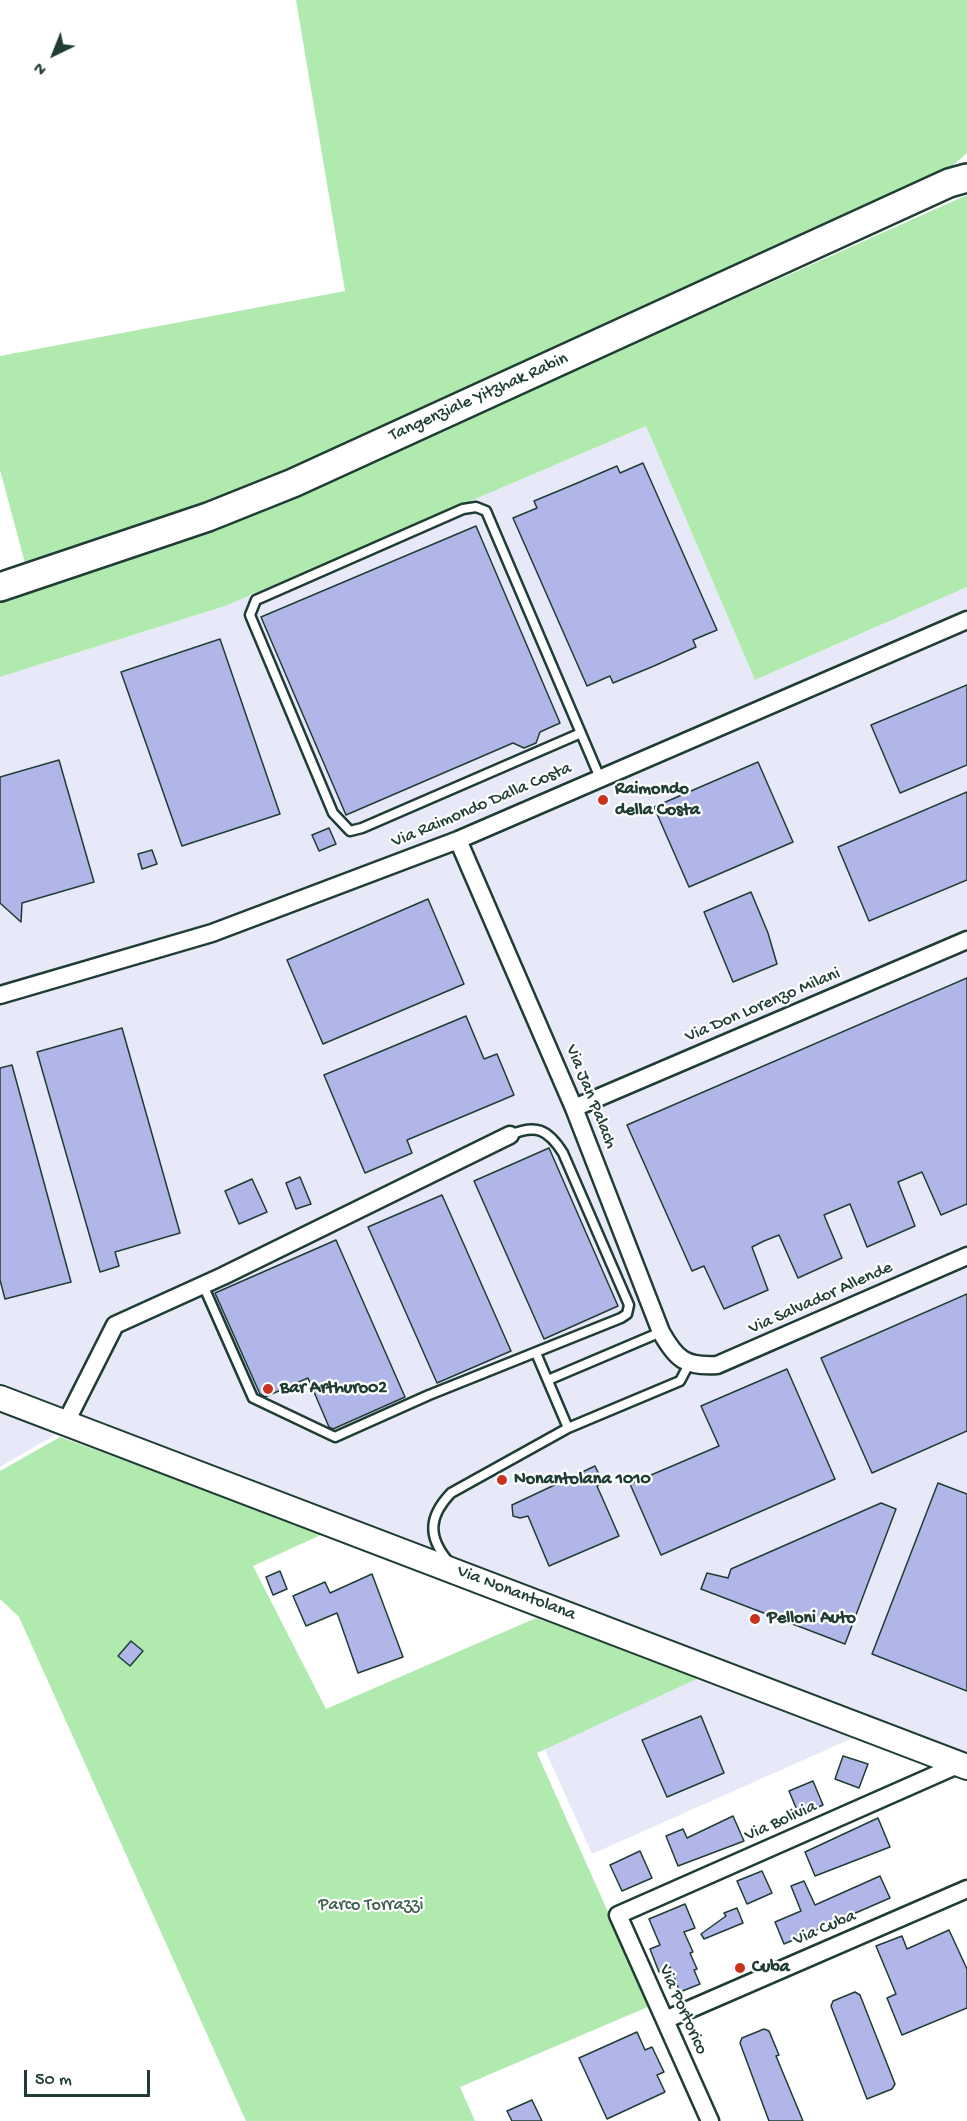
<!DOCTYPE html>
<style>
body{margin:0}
#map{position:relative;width:967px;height:2121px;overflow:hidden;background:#fff;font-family:"Gochi Hand",sans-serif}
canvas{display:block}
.north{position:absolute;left:24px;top:24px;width:60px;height:60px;-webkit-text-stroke:4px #fff;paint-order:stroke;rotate:223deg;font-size:16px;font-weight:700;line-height:24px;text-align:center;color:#1f3d34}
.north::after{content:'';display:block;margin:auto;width:21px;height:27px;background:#1f3d34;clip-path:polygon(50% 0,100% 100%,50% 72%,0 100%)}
.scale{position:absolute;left:24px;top:2070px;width:126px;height:27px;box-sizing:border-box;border:3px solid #1f3d34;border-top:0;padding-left:8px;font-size:18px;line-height:21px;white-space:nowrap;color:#1f3d34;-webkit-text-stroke:4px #fff;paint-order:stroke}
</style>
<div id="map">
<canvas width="967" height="2121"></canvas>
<div class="north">N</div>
<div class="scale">50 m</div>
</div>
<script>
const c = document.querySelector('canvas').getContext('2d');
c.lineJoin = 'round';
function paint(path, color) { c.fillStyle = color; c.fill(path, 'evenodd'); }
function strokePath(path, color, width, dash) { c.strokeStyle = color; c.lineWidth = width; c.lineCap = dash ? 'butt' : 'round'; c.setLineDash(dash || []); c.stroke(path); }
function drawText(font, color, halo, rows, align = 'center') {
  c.font = font + ' "Gochi Hand",sans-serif'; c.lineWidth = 4.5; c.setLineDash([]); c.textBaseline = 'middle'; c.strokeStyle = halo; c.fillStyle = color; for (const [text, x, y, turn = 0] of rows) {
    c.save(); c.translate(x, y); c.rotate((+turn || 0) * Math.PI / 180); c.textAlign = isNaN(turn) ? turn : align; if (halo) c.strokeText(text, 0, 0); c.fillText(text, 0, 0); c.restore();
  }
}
paint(new Path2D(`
 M646 426 755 680 967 587V1761L864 1733 592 1854 544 1748 702 1675 536 1618 325 1533 58 1433 0 1467V677L225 606Z`), '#e7e9f8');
paint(new Path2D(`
 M296 0H967V153L942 175 259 482 26 567 0 470V356L345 291Z
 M967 195V587L755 680 646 426 225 606 0 677V601L211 533Z
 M60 1437 325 1533 253 1566 326 1709 536 1618 703 1676 537 1753 650 2006 460 2087 475 2121H246L19 1617 0 1599V1471Z`), '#b1eaae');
const building = new Path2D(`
 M643 463 717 630 693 640 696 647 654 666 613 683 610 676 587 686 513 518 537 508 534 501 575 484 617 466 620 473Z
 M476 526 560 723 540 732 536 743 524 748 513 743 346 815 261 617Z
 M220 639 280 814 182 846 121 672Z
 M967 685V765L900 793 871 725Z
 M59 760 94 882 22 903 21 922 0 903V777Z
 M758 762 793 842 689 887 654 807Z
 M967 792V880L869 921 838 847Z
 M329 828 336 844 319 851 312 835Z
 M152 850 157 864 142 869 138 854Z
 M751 892 768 933 777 964 733 982 704 912Z
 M428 899 464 984 323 1044 287 960Z
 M967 978V1204L941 1215 922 1172 898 1182 915 1226 867 1247 850 1204 824 1215 842 1258 798 1278 779 1235 764 1241 752 1247 768 1290 724 1309 704 1266 692 1271 627 1125Z
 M466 1016 484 1059 497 1054 514 1095 407 1140 412 1153 365 1173 324 1075Z
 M122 1028 180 1233 115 1252 119 1266 100 1272 37 1052Z
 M12 1065 71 1282 5 1299 0 1280V1068Z
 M549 1148 618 1306 544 1339 474 1181Z
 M300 1177 311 1204 296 1209 286 1183Z
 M252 1179 267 1212 239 1224 225 1191Z
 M442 1195 511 1351 437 1383 368 1227Z
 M336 1240 405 1397 333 1429 329 1427 308 1378 265 1397 260 1394 215 1293Z
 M967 1294V1431L872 1473 821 1358Z
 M787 1369 835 1479 661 1555 630 1484 719 1446 701 1406Z
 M595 1466 603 1483 597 1486 619 1536 549 1566 528 1516 520 1518 513 1516 512 1505Z
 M938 1483 967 1494V1691L872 1654Z
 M881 1503 896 1509 845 1644 701 1589 707 1573 728 1578 731 1569Z
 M280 1571 287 1589 273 1595 266 1577Z
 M372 1574 403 1657 358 1673 337 1613 306 1626 293 1596 325 1582 330 1593Z
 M131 1641 143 1651 130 1666 118 1656Z
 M701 1716 724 1773 667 1797 642 1740Z
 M843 1756 868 1764 859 1788 835 1779Z
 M813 1781 823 1805 799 1815 789 1791Z
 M733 1816 744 1841 678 1866 666 1836 683 1829 687 1838Z
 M878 1818 890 1847 815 1876 805 1852Z
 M640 1851 652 1878 622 1891 610 1865Z
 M762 1871 772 1893 747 1904 737 1881Z
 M880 1876 890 1898 784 1944 775 1922 801 1911 791 1886 804 1881 815 1905Z
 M685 1904 695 1928 684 1932 693 1952 690 1953 697 1969 694 1970 700 1984 680 1992 670 1967 659 1972 650 1949 660 1945 649 1919Z
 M737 1908 743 1923 704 1939 701 1934 726 1916 724 1913Z
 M949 1930 967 1969V2008L902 2035 887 1998 896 1994 876 1946 902 1936 907 1949Z
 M855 1992 860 1995 895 2084 892 2089 867 2099 831 2006 833 2001Z
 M764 2029 769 2031 779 2055 776 2056 803 2121H769L740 2043 742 2038Z
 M637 2032 645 2050 652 2047 664 2072 657 2075 665 2092 607 2119 579 2058Z
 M532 2100 542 2121H512L507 2111Z`);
paint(building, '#b0b7e8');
strokePath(building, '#1f3d34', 1.5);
const lane = new Path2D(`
 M581 733 362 828 350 831 333 813 250 615 256 600 463 509 476 507 486 511 586 745 600 778
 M203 1285 253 1398 335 1437 429 1395 621 1318 627 1314 629 1305 563 1153C548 1129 536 1124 510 1135
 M536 1353 568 1428
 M548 1380 661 1332
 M448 1561C427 1536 429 1516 451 1493L568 1428 680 1381 689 1364`);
const street = new Path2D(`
 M458 840 574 1108 661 1332C676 1359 685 1367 717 1365L967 1256
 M0 995 212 933 458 840 967 620
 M574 1108 967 940
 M66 1422 115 1325 223 1276 510 1135
 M665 2020 967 1889
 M710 2121 618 1915 960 1764`);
const secondary = new Path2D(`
 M0 1398 967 1767`);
const primary = new Path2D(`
 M0 587 208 517 293 483 949 183 967 178`);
strokePath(lane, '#1f3d34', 13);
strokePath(street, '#1f3d34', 21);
strokePath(secondary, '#1f3d34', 28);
strokePath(primary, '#1f3d34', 32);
strokePath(lane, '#fff', 8);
strokePath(street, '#fff', 16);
strokePath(secondary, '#fff', 24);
strokePath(primary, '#fff', 27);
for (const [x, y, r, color] of [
 [603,800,6,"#c8321e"],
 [268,1389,6,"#c8321e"],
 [502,1480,6,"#c8321e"],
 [755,1619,6,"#c8321e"],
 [740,1968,6,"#c8321e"]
]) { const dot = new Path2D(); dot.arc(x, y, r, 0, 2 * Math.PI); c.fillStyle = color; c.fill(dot); strokePath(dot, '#fff', 2); }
drawText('18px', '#1f3d34', '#fff', [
 ["Tangenziale Yitzhak Rabin",479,398,-24],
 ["Via Raimondo Dalla Costa",482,806,-23],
 ["Via Don Lorenzo Milani",763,1006,-23],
 ["Via Jan Palach",590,1097,68],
 ["Via Salvador Allende",821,1299,-24],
 ["Via Nonantolana",516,1594,21],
 ["Via Bolivia",781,1822,-24],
 ["Via Cuba",825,1929,-23],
 ["Via Portorico",682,2010,66]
]);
drawText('bold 18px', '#1f3d34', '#fff', [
 ["Raimondo",615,790],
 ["della Costa",615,811],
 ["Bar Arthuro02",280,1389],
 ["Nonantolana 1010",514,1480],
 ["Pelloni Auto",767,1619],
 ["Cuba",752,1968]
], 'left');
drawText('18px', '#3c604c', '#fff', [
 ["Parco Torrazzi",371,1906]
]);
</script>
